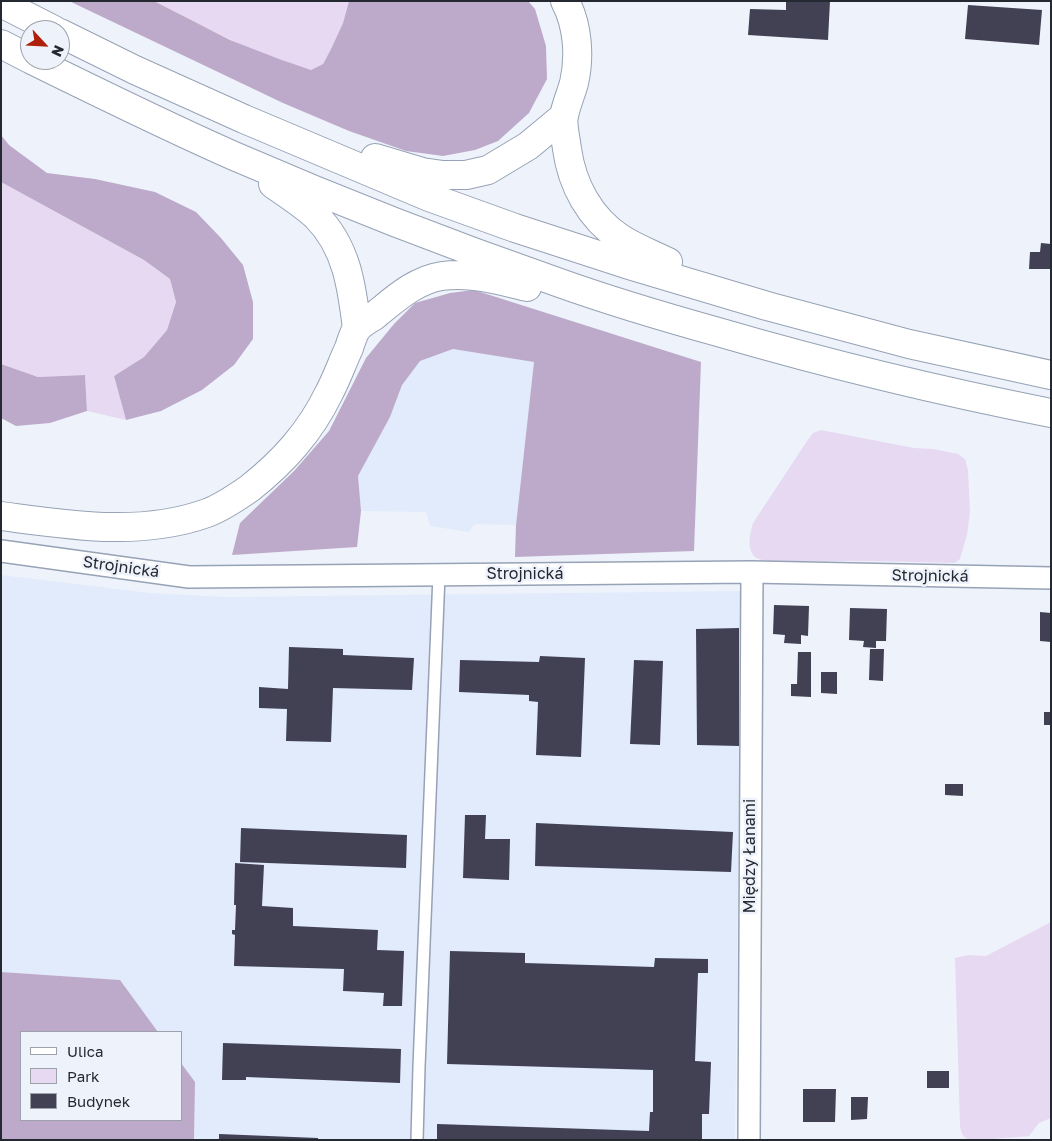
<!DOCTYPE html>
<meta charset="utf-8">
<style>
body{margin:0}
#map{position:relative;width:1052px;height:1141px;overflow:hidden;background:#eef3fb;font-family:"Golos Text",sans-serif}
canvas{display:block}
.frame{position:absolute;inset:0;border:2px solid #242931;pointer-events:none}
.legend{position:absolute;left:20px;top:1031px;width:162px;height:90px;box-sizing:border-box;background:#eef3fb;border:1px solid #9da2aa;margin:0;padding:6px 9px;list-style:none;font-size:15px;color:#242931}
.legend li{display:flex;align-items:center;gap:10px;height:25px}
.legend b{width:25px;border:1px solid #9da2aa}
.north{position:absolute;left:20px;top:20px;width:50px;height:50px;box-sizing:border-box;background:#eef3fb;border:1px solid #9da2aa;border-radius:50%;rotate:115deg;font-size:14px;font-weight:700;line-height:20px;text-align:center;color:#242931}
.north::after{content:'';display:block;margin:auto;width:18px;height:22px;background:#ae200a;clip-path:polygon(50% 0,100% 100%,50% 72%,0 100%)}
</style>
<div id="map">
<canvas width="1052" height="1141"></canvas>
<div class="frame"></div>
<ul class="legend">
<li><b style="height:6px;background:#fff"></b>Ulica</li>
<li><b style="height:14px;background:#e8d9f2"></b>Park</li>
<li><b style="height:14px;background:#414153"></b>Budynek</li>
</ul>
<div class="north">N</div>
</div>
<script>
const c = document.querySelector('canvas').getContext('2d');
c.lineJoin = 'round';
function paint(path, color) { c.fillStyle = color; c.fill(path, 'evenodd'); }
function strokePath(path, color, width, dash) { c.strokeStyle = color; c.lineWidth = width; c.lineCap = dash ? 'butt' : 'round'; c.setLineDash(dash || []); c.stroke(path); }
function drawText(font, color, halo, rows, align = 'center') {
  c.font = font + ' "Golos Text",sans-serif'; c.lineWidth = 5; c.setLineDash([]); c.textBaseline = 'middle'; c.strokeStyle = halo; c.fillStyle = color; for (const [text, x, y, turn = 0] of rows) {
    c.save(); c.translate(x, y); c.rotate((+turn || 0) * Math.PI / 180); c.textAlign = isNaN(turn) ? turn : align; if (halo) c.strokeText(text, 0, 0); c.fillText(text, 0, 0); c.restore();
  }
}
paint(new Path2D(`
 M453 349 535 362 516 525 474 524 469 532 430 526 426 512 361 511 358 476 390 417 402 384 420 361Z
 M1 575 150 593 227 597 742 591 735 1140H194L195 1082 181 1063V1032H158L120 980 1 972Z`), '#e1ebfb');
paint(new Path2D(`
 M154 1H349L343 23 331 49 323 64 311 70C256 56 205 27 154 1Z
 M1 182 144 260 170 279 176 302 167 330 144 357 114 376 126 420 87 411 85 375 38 377 1 364Z
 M821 430 914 448 934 449 958 454 965 459 968 470 970 512 967 535 960 559 955 563 868 561H775C770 561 764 561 759 559 745 554 750 534 753 523L807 441 813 433Z
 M1051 922V1118L1039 1123 1029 1136C1018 1137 976 1141 968 1139 962 1137 961 1132 960 1126L955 958 968 955 986 956Z`), '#e8d9f2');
paint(new Path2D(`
 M69 1H154L230 40 279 59 311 70 323 64 331 49 343 23 349 1H528L535 9 546 46 547 79 529 113 498 141 475 150 443 156 406 151 349 131 283 103Z
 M1 135 9 145 47 173 95 179 155 192 196 212 221 238 243 265 253 302V339L234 365 202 390 161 411 126 420 114 376 144 357 167 330 176 302 170 279 144 260 1 182Z
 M474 290 701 362 694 551 515 557 516 525 534 362 453 349 420 361 402 385 390 417 358 476 361 511 357 547 232 555 240 523 294 471 329 431 366 358 394 324 415 303 450 293Z
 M1 364 38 377 85 375 87 411 50 423 16 426 1 418Z
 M1 972 120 980 158 1032H21V1120H181V1063L195 1082 194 1140H1Z`), '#bdaaca');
paint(new Path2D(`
 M786 1H830L828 40 748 35 750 9 786 10Z
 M968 5 1042 10 1039 45 965 39Z
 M1041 243 1051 244V269H1029L1030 252H1040Z
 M774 605 809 606 808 636 801 635V644L784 643 785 635 773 634Z
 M850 608 887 609 886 641H876V648L863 647 864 641 849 640Z
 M1040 612 1051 613V642L1040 641Z
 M739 628V746L697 745 696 629Z
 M289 647 343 649V655L414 658 412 690 333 688 331 742 286 741 287 709 259 708V687L288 689Z
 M870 649H884L883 681 869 680Z
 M798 652H811V697L791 696V684H797Z
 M540 656 585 658 581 757 536 755 538 702 529 701V695L459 692 460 660 539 662Z
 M634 660 663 661 660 745 630 744Z
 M821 672H837V694L821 693Z
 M1044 712H1051V725H1044Z
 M945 784H963V796L945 795Z
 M465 815H486L485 839H510L509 880 463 878Z
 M536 823 733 832 731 872 535 866Z
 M241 828 407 835 406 868 240 862Z
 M235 863 264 865 262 906 293 908V926L378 930 377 950 404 951 402 1006H383L384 993 343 991 344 969 234 966 235 935 232 934V930H235L236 905H234Z
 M450 951 525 953V963L654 967 655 958 708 959V973H698L695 1061 711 1062 709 1114H702V1140H437V1124L649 1131 650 1112H653V1070L447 1064Z
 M223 1043 401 1049 400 1083 246 1077V1080H222Z
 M927 1071H949V1088H927Z
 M803 1089H836L835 1122H803Z
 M851 1097H868L867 1119 851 1120Z
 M219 1134 318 1138V1140H219Z`), '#414153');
const service = new Path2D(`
 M417 1140 419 1067 439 575`);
const minor = new Path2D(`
 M1 551 189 577 752 572 1051 578
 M749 1140 752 572`);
const trunk = new Path2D(`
 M565 1C578 25 580 57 574 83 571 94 566 105 564 116 562 124 566 140 567 149 572 185 590 218 620 238 635 248 652 254 668 262
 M1 3 54 30
 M60 33 135 70 244 119 429 197 515 228 626 264 767 306 909 344 1051 375
 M1 44 30 59
 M32 60C99 93 166 126 234 156 340 202 448 244 557 282 610 301 664 317 718 332 828 364 939 391 1051 413
 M375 158 422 172 443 175H466L488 170 528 146 563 117
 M273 184C287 194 303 204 316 216 347 247 352 287 357 329
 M1 516C70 525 140 537 207 513 223 507 237 497 250 488 284 461 310 432 329 393 337 378 342 363 349 348 351 342 353 335 356 330 360 324 368 320 374 316 394 300 415 280 442 276 471 272 499 280 527 287`);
strokePath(service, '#96a2b5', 14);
strokePath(minor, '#96a2b5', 24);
strokePath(trunk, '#96a2b5', 30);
strokePath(service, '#fff', 11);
strokePath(minor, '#fff', 21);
strokePath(trunk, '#fff', 28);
drawText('16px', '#242931', '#eef3fb', [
 ["Strojnická",121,567,8],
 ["Strojnická",525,574],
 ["Strojnická",930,576,1],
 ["Między Łanami",750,856,-90]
]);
</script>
